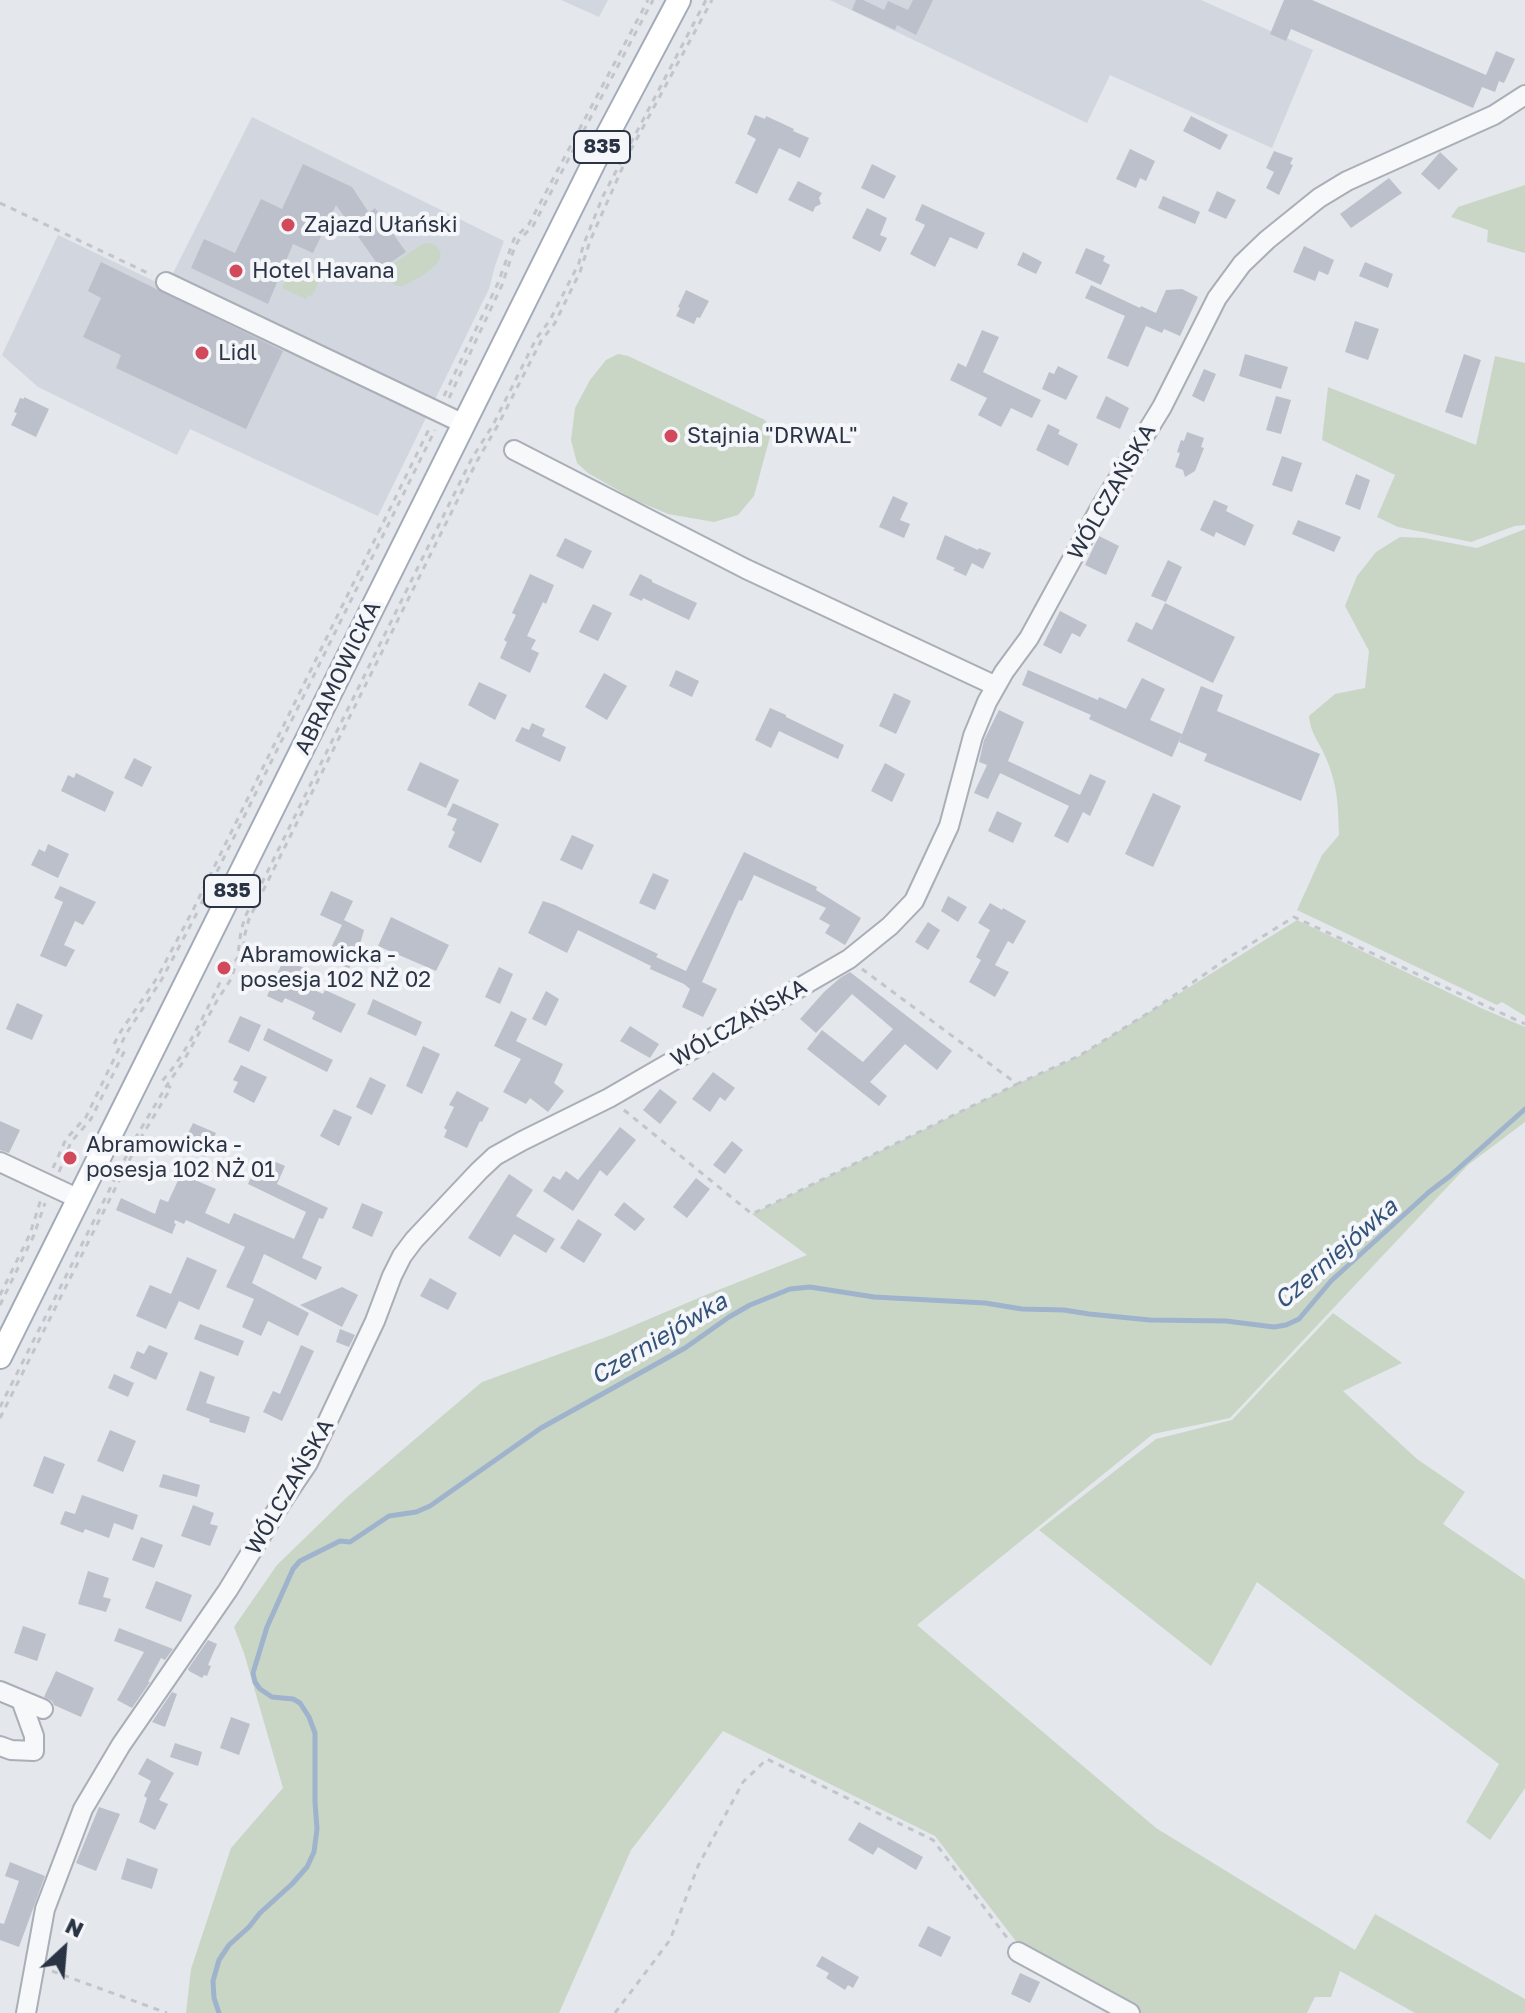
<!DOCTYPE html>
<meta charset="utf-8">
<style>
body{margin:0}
#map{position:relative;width:1525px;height:2013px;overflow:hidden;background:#e4e7ec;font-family:"Golos Text",sans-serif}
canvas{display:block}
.north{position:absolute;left:24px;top:1909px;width:80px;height:80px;-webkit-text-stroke:6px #f4f6f9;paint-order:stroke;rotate:26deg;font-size:22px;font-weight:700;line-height:32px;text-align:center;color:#2b3445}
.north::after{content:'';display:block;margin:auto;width:28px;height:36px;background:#2b3445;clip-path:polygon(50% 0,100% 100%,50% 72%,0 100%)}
</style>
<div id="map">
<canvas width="1525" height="2013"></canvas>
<div class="north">N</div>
</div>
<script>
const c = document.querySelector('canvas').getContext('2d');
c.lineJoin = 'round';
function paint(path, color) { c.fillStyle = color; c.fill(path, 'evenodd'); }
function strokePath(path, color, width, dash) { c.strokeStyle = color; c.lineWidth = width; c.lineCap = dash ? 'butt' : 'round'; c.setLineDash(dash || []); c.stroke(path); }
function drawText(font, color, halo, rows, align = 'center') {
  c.font = font + ' "Golos Text",sans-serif'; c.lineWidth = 8; c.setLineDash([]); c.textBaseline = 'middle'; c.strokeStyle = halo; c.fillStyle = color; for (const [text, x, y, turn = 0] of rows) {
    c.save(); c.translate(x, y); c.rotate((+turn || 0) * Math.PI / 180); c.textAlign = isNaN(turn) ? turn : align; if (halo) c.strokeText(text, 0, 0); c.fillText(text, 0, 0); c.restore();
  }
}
paint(new Path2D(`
 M561 0H608L599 17Z
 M830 0H1201L1313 50 1272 148 1110 75 1087 123Z
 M252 117 504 241 495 266 489 289 378 516 190 429 177 455 38 387 2 355 58 235 344 372 171 277Z`), '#d2d6de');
paint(new Path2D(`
 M1525 185V253L1487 242 1488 230 1451 217 1458 207Z
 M427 243C432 244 435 244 439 249 448 265 414 280 403 286 395 287 389 283 387 274L390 266 421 245Z
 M295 268 320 279 312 296 308 295 306 299 282 288 290 270Z
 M618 354 628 356 765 420 771 433 754 496 738 515 714 522 668 514 635 500 588 473 577 463 571 440 575 408 590 380 606 360Z
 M1495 356 1525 363V525L1515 526 1471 542 1398 527 1377 517 1395 475 1322 440 1328 387 1476 445Z
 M1525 529V1016L1502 1002 1497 1005 1297 910 1322 855 1339 835C1338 804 1338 787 1326 758 1319 741 1311 735 1309 716L1335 694 1365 688 1369 651 1345 606 1357 576 1376 552 1400 537 1424 538 1477 548Z
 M1297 920 1481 1008 1525 1027V1122L1468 1165 1230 1418 1153 1434 917 1625 1156 1828 1355 1950 1375 1914 1525 1999V2013H1415L1340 1971 1331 1997H1315L1307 2013H1140L1022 1949 935 1836 723 1731 631 1850 559 2013H186L191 1969 231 1848 283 1788 244 1653 234 1627 277 1565 346 1498 482 1382 609 1336 708 1294 807 1255 752 1214 1017 1084 1079 1056Z
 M1333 1313 1402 1363 1343 1391 1417 1459 1465 1492 1443 1524 1525 1580V1788L1490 1840 1466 1822 1499 1764 1257 1582 1211 1666 1039 1530 1156 1439 1232 1420Z`), '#c9d6c5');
strokePath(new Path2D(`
 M219 2013 214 1998 213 1981 219 1960 229 1945 249 1927 260 1913 292 1884 307 1867 314 1852 317 1829 315 1802V1733L309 1717 300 1703 293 1699 272 1697 260 1689 255 1682 253 1673 267 1627 293 1569 300 1561 340 1541 350 1542 389 1516 416 1512 430 1506 541 1428 685 1348 729 1317 750 1305 790 1289 810 1287 874 1297 985 1303 1022 1309 1064 1310 1089 1314 1150 1320 1226 1321 1274 1327 1286 1325 1299 1319 1331 1281 1429 1192 1450 1176 1525 1109`), '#9fb4cc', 5);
paint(new Path2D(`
 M856 0H863L884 10 888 1 908 10 913 0H933L916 35 897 25 895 30 852 10Z
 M1284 0H1312L1486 75 1496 51 1515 59 1504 83 1499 81 1495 92 1482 87 1473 108 1291 29 1286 41 1270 34Z
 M755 115 765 119 766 116 794 129 793 131 809 138 800 158 779 148 757 194 735 183 756 139 747 134Z
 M1191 116 1228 135 1220 150 1183 131Z
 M1130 149 1155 161 1146 181 1140 178 1136 188 1116 179Z
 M1274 151 1293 158 1290 164 1293 165 1279 195 1266 188 1274 172 1266 168Z
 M1440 152 1458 169 1439 190 1421 174Z
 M303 164 352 187 369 213 375 208 406 252 381 269 336 205 313 253 293 244 268 304 191 268 204 239 235 253 261 199 282 209Z
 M872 164 896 176 884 199 861 188Z
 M1389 178 1402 193 1351 228 1340 214Z
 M798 181 822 193 819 198 821 204 815 207 813 212 788 200Z
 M1217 191 1236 200 1226 219 1208 211Z
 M1163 196 1200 212 1195 224 1158 208Z
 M922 204 985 233 977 249 950 237 935 267 910 254 925 225 915 220Z
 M867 208 887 218 880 235 887 238 880 252 852 238Z
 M1304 246 1334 260 1328 275 1319 271 1315 281 1293 272Z
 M1086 248 1105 256 1103 261 1110 265 1101 285 1075 273Z
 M1023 252 1042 262 1036 274 1017 265Z
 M101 262 283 351 246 429 116 368 121 355 83 337 101 298 88 291Z
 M1365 262 1393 274 1388 288 1359 276Z
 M1091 285 1140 308 1141 306 1156 313 1166 290 1182 289 1198 297 1180 336 1164 329 1162 333 1146 326 1128 367 1107 358 1125 316 1085 298Z
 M686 290 709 301 700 318 697 317 694 324 676 316 680 308 678 307Z
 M1355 321 1379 329 1368 360 1345 352Z
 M982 330 999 337 983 372 1041 400 1032 418 1011 408 1001 427 978 415 987 398 950 380 958 363 966 367Z
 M1245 354 1288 367 1281 389 1239 376Z
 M1464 354 1481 360 1462 418 1445 412Z
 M1058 366 1078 376 1066 400 1042 389 1049 372 1054 374Z
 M1204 369 1216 374 1204 402 1192 396Z
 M1106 396 1129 408 1120 429 1096 418Z
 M1276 396 1291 400 1281 434 1266 430Z
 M24 397 49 409 36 437 11 425 17 413 14 412 20 398 24 399Z
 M1048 424 1060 430 1058 434 1078 444 1068 466 1036 450Z
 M1187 432 1204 438 1201 447 1204 448 1195 471 1185 477 1183 470 1175 467 1180 453 1177 452 1181 440 1184 441Z
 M1282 456 1302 463 1292 492 1272 485Z
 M1356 474 1370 480 1360 510 1345 504Z
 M893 496 908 503 900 520 910 524 904 538 879 527Z
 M1214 500 1228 506 1226 511 1254 525 1245 546 1216 532 1214 537 1200 530Z
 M1298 520 1341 537 1334 552 1292 534Z
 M945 535 978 550 979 548 991 553 983 569 972 563 966 576 953 570 955 568 936 559Z
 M1099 536 1119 546 1106 575 1085 565Z
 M565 538 592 551 583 569 556 556Z
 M1168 560 1182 567 1166 602 1151 596Z
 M530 574 554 585 546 604 543 602 527 636 536 640 531 649 539 653 530 673 500 658 507 642 504 640 516 615 512 613Z
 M640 574 652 580V582L697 603 689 620 643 598 642 601 629 595Z
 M1165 603 1235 637 1213 683 1127 641 1136 622 1152 630Z
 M593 604 612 613 598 641 579 632Z
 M1060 611 1087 625 1080 637 1072 633 1061 654 1043 645Z
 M676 670 699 681 692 697 669 686Z
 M1028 670 1098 700 1099 697 1126 709 1142 678 1165 689 1150 720 1182 734 1172 757 1089 719 1091 715 1022 685Z
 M604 673 627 686 607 720 585 707Z
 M479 682 507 695 495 720 468 705Z
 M1201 686 1223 695 1217 711 1320 754 1301 801 1204 761 1207 754 1179 742Z
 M894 693 911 701 896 734 879 726Z
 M770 708 786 715V717L844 745 838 759 779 731 771 748 755 740Z
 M999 710 1024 722 1008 761 1080 795 1090 774 1106 781 1090 816 1083 812 1068 843 1054 836 1069 806 1000 773 988 799 974 793 987 765 979 762 984 740Z
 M532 723 545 729 542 736 566 747 560 762 515 741 522 727 529 730Z
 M134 758 152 767 142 787 124 778Z
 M420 762 459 780 446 808 407 790Z
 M885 763 905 774 892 802 871 791Z
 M76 773 114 792 105 812 61 791 68 775 74 778Z
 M1153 793 1181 806 1153 867 1125 854Z
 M453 803 499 824 481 863 448 847 455 832 452 830 457 819 447 815Z
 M997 811 1022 823 1013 843 988 831Z
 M572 835 594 845 582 870 560 860Z
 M48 844 69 854 58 878 31 865 39 849 45 852Z
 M744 852 817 887 816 890 861 918 845 945 825 933 830 925 819 919 826 908 754 875 742 901 739 900 702 982 717 989 703 1017 682 1007 690 989 684 984 650 969 651 966 578 930 567 953 528 933 543 901 555 905 658 954 656 957 686 971Z
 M653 873 669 880 655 910 639 903Z
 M60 886 96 902 83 925 75 921 64 945 75 950 66 967 40 956 63 902 54 898Z
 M331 891 353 901 344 920 364 930 359 948 349 969 326 958 342 925 320 915Z
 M948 896 967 907 958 922 941 911Z
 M990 903 1002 910 1003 908 1026 921 1013 944 1008 941 995 965 1009 972 995 997 969 982 981 960 976 957 990 930 978 923Z
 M391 917 449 945 436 971 378 946Z
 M928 922 940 930 928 950 915 942Z
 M284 959 304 968 297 982 323 994 325 990 356 1004 341 1033 312 1019 315 1012 285 998 282 1003 267 996Z
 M499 967 513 974 500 1004 485 997Z
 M850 972 952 1051 937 1070 905 1044 870 1082 887 1096 879 1106 807 1049 822 1030 863 1062 893 1029 852 994 816 1033 800 1019 824 992 840 978Z
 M546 991 559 999 546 1026 532 1019Z
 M373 999 422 1022 416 1036 367 1014Z
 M17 1003 43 1015 32 1040 6 1029Z
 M511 1011 527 1019 516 1041 563 1064 554 1083 564 1091 548 1112 530 1098 526 1104 503 1092 521 1059 494 1046Z
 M240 1016 261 1025 249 1052 228 1042Z
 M630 1026 659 1044 650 1058 620 1041Z
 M268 1028 333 1060 327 1072 263 1040Z
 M423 1046 440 1054 422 1094 406 1086Z
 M241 1065 267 1077 254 1103 233 1092 238 1082 233 1080Z
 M713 1072 735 1088 725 1101 720 1097 710 1112 692 1099Z
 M370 1077 386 1085 372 1115 356 1107Z
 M660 1089 677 1102 660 1124 643 1110Z
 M457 1091 489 1108 482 1122 480 1121 467 1148 444 1137 447 1130 444 1128 454 1107 449 1105Z
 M334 1109 352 1117 339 1146 320 1136Z
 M0 1121 20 1130 9 1153 0 1150Z
 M193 1123 216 1133 205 1157 182 1146Z
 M620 1127 636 1140 607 1176 600 1170 573 1211 543 1191 553 1176 560 1180 566 1171 578 1180Z
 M732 1141 743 1150 725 1174 713 1165Z
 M269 1159 285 1166 277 1184 328 1208 323 1219 319 1218 302 1258 322 1267 316 1280 264 1254 252 1283 309 1313 298 1336 268 1321 261 1336 242 1327 254 1299 226 1287 245 1247 186 1220 184 1224 175 1220 174 1223 176 1224 172 1234 116 1210 121 1198 155 1214 160 1199 168 1202 181 1174 216 1189 205 1213 229 1224 234 1213 294 1239 306 1212 248 1184 253 1173 260 1176Z
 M509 1174 533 1190 516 1216 555 1239 546 1253 514 1234 500 1257 468 1238Z
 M696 1178 710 1189 687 1218 673 1207Z
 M624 1202 645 1219 635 1231 614 1215Z
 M362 1203 383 1212 372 1237 352 1228Z
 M578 1219 602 1234 584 1263 560 1248Z
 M187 1257 217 1270 199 1310 179 1301 166 1329 136 1316 150 1285 171 1294Z
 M430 1278 457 1293 448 1310 420 1296Z
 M342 1287 358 1295 342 1327 300 1305Z
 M200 1324 244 1341 238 1356 194 1339Z
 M340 1329 355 1335 349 1347 336 1342Z
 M149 1345 168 1353 156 1380 130 1368 137 1351 144 1354Z
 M301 1345 314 1351 282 1421 263 1412 273 1391 280 1394Z
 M200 1371 215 1377 206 1403 250 1417 245 1433 209 1422 210 1419 186 1410Z
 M114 1374 134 1383 128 1397 108 1388Z
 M110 1430 136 1441 123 1472 97 1461Z
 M44 1456 65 1464 53 1494 33 1486Z
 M163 1474 200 1485 197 1497 159 1487Z
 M82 1495 138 1515 133 1530 114 1523 109 1538 85 1529 83 1533 60 1524 65 1511 75 1514Z
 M193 1505 214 1513 210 1524 218 1526 210 1546 181 1536Z
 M141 1537 163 1545 154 1568 132 1560Z
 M88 1571 109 1578 103 1597 111 1599 106 1612 78 1604Z
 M156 1581 192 1595 181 1622 145 1608Z
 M23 1626 46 1634 37 1661 14 1653Z
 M119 1628 173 1649 165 1660 161 1658 148 1682H150L132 1708 117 1700 144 1652 114 1641Z
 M208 1640 217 1644 208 1665 211 1666 207 1676 204 1675 202 1678 189 1671 188 1669Z
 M56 1671 94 1688 81 1717 54 1705 52 1701 44 1697Z
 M172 1692 177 1694 165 1727 152 1722Z
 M231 1717 250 1724 239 1755 220 1748Z
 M175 1743 202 1752 198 1766 170 1757Z
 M147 1758 174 1773 159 1800 168 1804 155 1830 139 1822 147 1798 144 1796 151 1781 138 1774Z
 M99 1807 120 1814 96 1871 76 1863Z
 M859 1822 923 1857 916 1870 878 1847 873 1855 848 1840Z
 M127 1858 158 1869 152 1889 121 1879Z
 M10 1862 45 1876 19 1947 0 1940V1923L4 1924 19 1881 5 1876Z
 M928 1926 951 1937 941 1957 918 1946Z
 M822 1956 859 1977 853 1988 848 1985 845 1990 826 1978 829 1973 816 1966Z
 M1020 1973 1040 1982 1030 2003 1011 1994Z`), '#bbc0ca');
const minor = new Path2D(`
 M166 282 464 424
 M514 450 746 569 996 686
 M0 1162 79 1199
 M0 1691 43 1709
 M0 1746 11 1750 34 1751V1736L21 1700
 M1018 1952 1130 2013
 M26 2013 45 1909 83 1809 121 1745 228 1590 283 1500 308 1463 375 1321 392 1276 402 1256 414 1240 479 1171 495 1156 522 1141 609 1098 849 959 890 926 914 901 949 826 973 736 987 702 1004 672 1029 638 1099 510 1162 407 1217 298 1242 264 1267 240 1319 198 1347 181 1494 115 1525 95`);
const major = new Path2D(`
 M0 1357 607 136 679 0`);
strokePath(minor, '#a9aeb7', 22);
strokePath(major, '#a3abb8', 26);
strokePath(new Path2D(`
 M0 203 152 275
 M444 396 498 283 514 239 529 224 648 0
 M449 398 502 285 513 252 518 241 533 226 653 0
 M201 904 435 430
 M862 969 1017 1084 1079 1056 1153 1010 1228 958 1294 917 1525 1024
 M114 1044 121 1031 157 978 193 910 431 425
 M624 1110 752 1214 1017 1084
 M53 1168 66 1139 86 1117 126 1034 162 979 198 911
 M59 1172 71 1142 91 1119 125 1050
 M0 1295 30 1234 41 1199
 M0 1305 34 1235 45 1203
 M0 1407 136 1137 167 1085 183 1062 218 999 231 979 237 961 241 931 245 917 472 458 493 425 536 339 550 320 579 263 583 246 603 196 706 0
 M0 1418 140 1139 171 1088 162 1081C190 1051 213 995 232 958L242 963 245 934 249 919 477 461 498 425 541 341 555 323 580 272 590 241 628 155 712 0
 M52 1971 167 2013
 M615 2013 670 1940 698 1866 743 1782 767 1759 933 1840 1008 1939`), '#c2c5cb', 3, [6, 6]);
strokePath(minor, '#f7f8fa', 18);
strokePath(major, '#fff', 22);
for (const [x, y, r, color] of [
 [288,225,8,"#d1495b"],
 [236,271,8,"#d1495b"],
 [202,353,8,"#d1495b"],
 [671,436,8,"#d1495b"],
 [224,968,8,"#d1495b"],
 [70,1158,8,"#d1495b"]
]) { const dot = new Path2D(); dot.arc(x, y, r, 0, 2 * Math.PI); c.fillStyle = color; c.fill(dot); strokePath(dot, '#f4f6f9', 3); }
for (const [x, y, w] of [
 [602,147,56],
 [232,891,56]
]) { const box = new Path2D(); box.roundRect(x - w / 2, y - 16, w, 32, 6); c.fillStyle = '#f4f6f9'; c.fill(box); strokePath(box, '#2b3445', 2); }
drawText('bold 20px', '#2b3445', null, [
 ["835",602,147],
 ["835",232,891]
]);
drawText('22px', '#2b3445', '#f4f6f9', [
 ["Zajazd Ułański",304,225],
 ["Hotel Havana",252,271],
 ["Lidl",218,353],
 ["Stajnia \"DRWAL\"",687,436],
 ["Abramowicka -",240,955],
 ["posesja 102 NŻ 02",240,980],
 ["Abramowicka -",86,1145],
 ["posesja 102 NŻ 01",86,1170]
], 'left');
drawText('22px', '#2b3445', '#f4f6f9', [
 ["WÓLCZAŃSKA",1112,492,-60],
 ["ABRAMOWICKA",338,678,-64],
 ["WÓLCZAŃSKA",739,1023,-30],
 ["WÓLCZAŃSKA",290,1487,-60]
]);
drawText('italic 24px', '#34527a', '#f4f6f9', [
 ["Czerniejówka",1336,1254,-41],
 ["Czerniejówka",659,1339,-31]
]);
</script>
